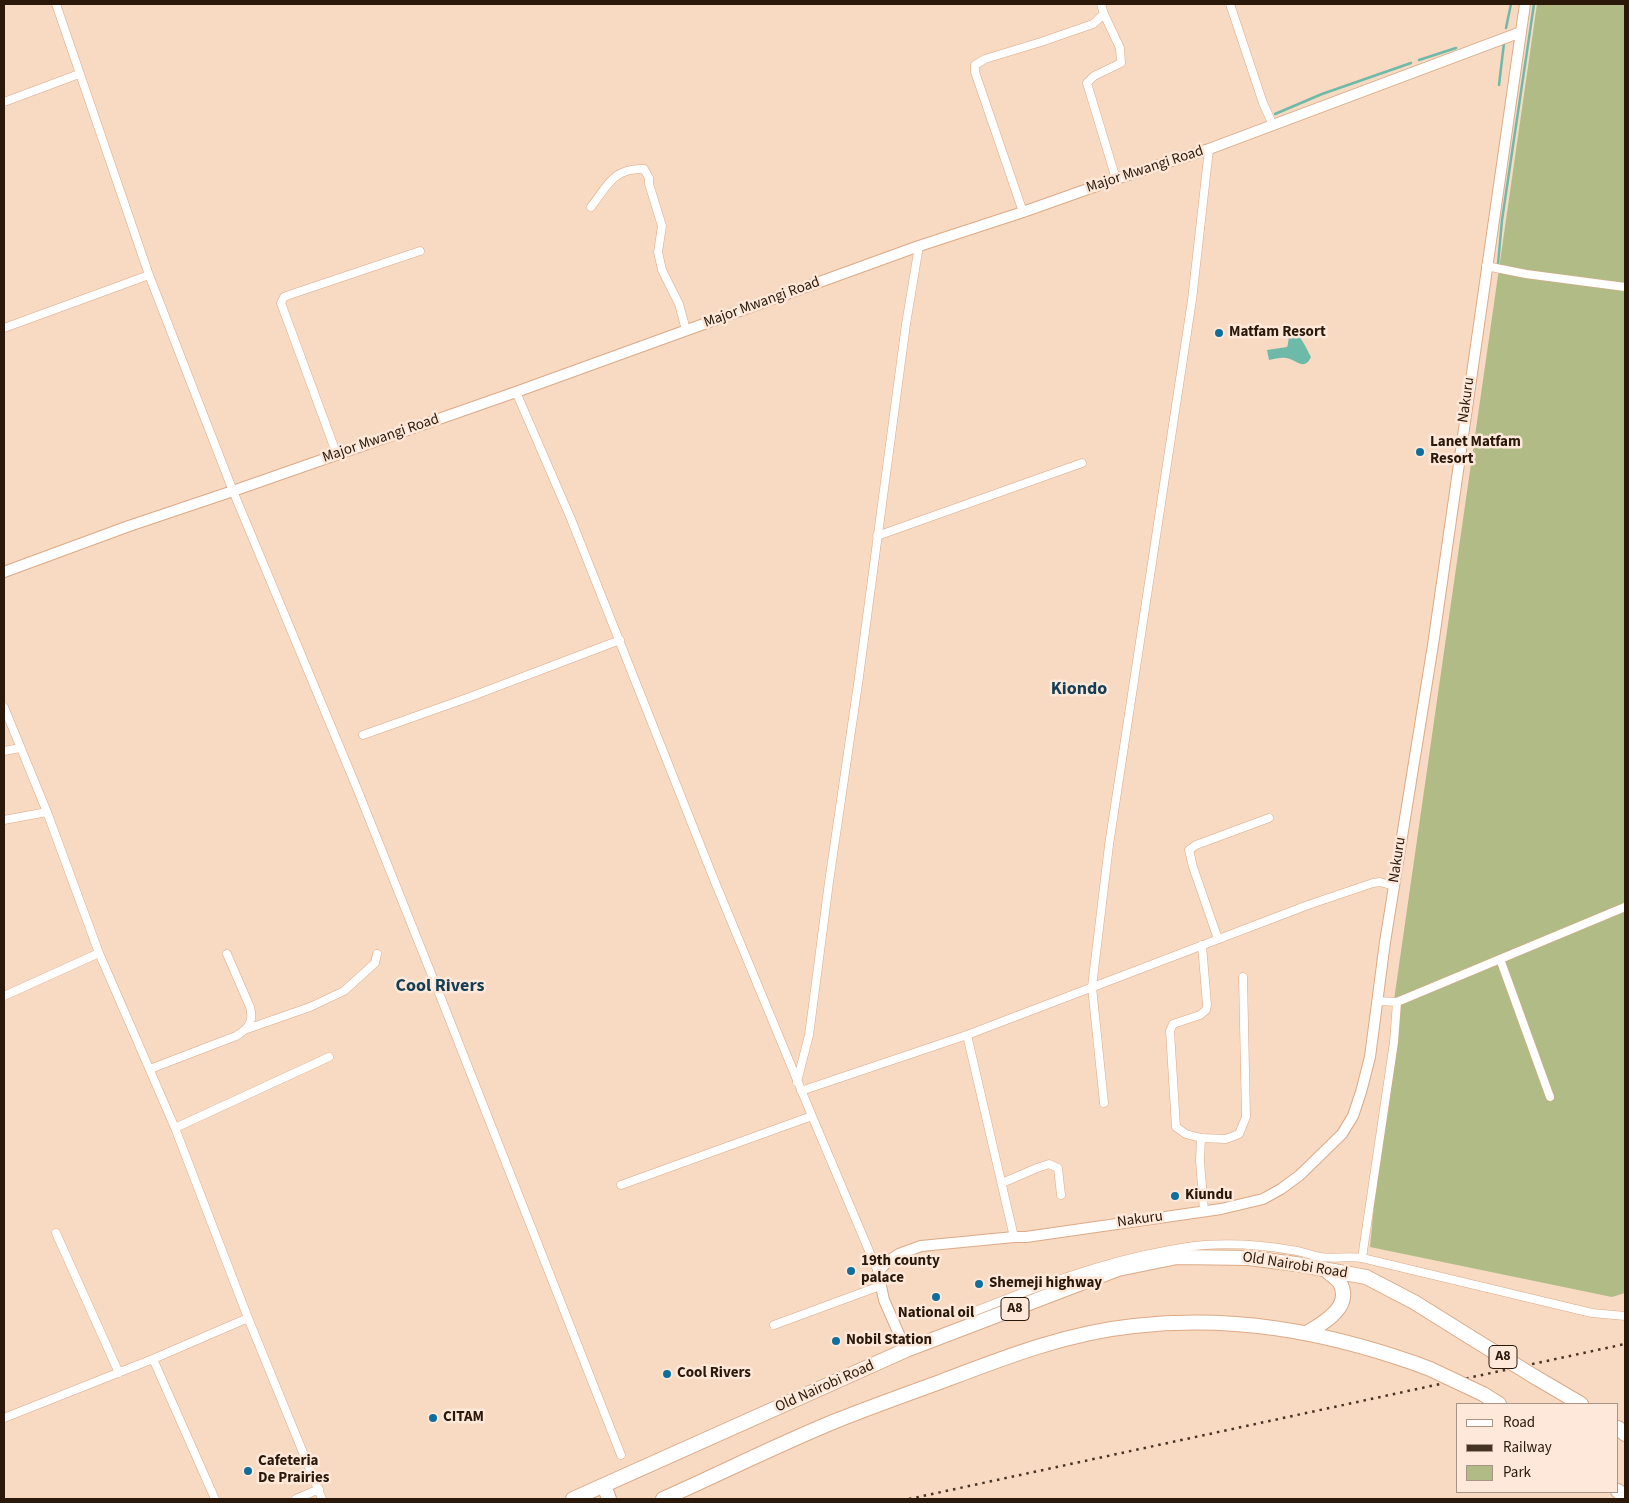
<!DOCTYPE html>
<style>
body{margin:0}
#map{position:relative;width:1629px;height:1503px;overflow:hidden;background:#f8d9c2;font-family:"Source Sans 3",sans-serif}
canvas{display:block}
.frame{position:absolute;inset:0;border:5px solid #2a180a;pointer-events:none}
.legend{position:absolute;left:1456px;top:1403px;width:162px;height:90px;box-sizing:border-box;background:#fde8d9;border:1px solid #a99586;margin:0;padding:6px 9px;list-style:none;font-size:15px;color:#2a180a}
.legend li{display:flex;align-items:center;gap:10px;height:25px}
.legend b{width:25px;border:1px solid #a99586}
</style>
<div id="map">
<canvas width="1629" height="1503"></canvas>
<div class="frame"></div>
<ul class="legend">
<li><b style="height:6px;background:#fff"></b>Road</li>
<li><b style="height:6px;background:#473324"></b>Railway</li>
<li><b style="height:14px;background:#b0bb86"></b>Park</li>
</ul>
</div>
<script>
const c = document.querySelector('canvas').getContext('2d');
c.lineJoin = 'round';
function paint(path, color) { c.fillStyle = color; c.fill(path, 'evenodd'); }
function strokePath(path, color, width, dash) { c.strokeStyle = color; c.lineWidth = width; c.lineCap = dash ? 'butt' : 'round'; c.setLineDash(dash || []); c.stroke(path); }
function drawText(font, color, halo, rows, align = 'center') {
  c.font = font + ' "Source Sans 3",sans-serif'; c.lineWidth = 5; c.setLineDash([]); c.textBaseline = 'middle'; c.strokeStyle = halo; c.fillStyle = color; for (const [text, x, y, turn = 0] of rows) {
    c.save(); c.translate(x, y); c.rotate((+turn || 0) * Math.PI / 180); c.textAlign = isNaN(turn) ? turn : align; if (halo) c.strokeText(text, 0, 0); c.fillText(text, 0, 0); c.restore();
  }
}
paint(new Path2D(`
 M1537 4H1625V1293L1612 1297 1370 1247 1393 1007Z`), '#b0bb86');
paint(new Path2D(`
 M1295 333C1303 339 1306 348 1311 357 1304 372 1296 359 1286 358 1281 357 1275 359 1269 360L1267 350 1287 347C1290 341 1286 335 1295 333Z`), '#6ebaa9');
strokePath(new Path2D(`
 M1506 28 1511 4
 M1419 60 1456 48
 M1499 85 1504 43
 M1275 114 1322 94 1411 63
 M1498 264 1502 220 1534 4`), '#6ebaa9', 2.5);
const street = new Path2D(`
 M56 4 149 275 233 491 356 786 439 993 621 1455
 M1230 4 1263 103 1273 125
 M1104 14 1120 48 1121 63 1094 76 1087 83 1116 179
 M4 102 79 74
 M591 207C608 185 613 168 644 169L649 178V184L662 226 658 252 662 270 679 304 686 330
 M1023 212 975 72V65L985 59 1041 42 1093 24 1104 14 1101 4
 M1486 266 1526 274 1625 287
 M4 328 149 275
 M516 392 571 519 715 882 812 1116 878 1272
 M337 455 281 303 284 297 292 294 420 251
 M877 536 1082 463
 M4 707 47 812 99 953 175 1128 248 1318 322 1499
 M363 735 470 697 620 640
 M4 751 20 748
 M4 820 47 812
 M1218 939 1193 867 1189 850 1196 845 1269 818
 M1202 945 1207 1005 1206 1010 1200 1015 1173 1024 1170 1031 1176 1127 1186 1134 1201 1138 1200 1161 1204 1211
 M1500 959 1550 1097
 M4 996 99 953
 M1378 1001 1397 1002 1394 1042 1362 1258 1592 1313 1625 1316
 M1397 1002 1625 907
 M247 1029 310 1007 344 991 375 963 377 954
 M967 1035 1014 1237
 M150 1069 236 1036C249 1028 254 1022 250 1007L227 954
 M797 1082 809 1035 816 982 829 882 859 677 906 324 919 246
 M801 1091 967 1035 1308 905 1373 883 1380 882 1394 886
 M1104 1103 1092 987 1109 845 1192 300 1209 149
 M175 1128 329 1057
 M1201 1138 1226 1139 1239 1134 1246 1117 1243 977
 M1002 1183 1037 1168 1049 1164 1058 1168 1061 1195
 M621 1185 812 1116
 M56 1233 119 1373
 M968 1314C1033 1288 1101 1262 1170 1250 1181 1248 1193 1246 1204 1245 1232 1243 1263 1245 1291 1250 1301 1251 1310 1255 1320 1257 1334 1259 1348 1256 1362 1258
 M774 1325 880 1286
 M153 1359 215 1499
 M4 1418 153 1359 248 1318
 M296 1499 319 1489`);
const secondary = new Path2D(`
 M4 572 129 526 233 491 516 392 919 246 1023 212 1116 179 1209 149 1521 32
 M906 1350 884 1300 878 1272 888 1261 899 1254 921 1246 1014 1237H1026L1221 1209 1263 1199 1281 1189 1300 1175 1342 1134 1353 1116 1361 1092 1370 1057 1385 942 1433 645 1525 4`);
const highway = new Path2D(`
 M1307 1333C1323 1323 1353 1307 1340 1283 1337 1278 1330 1274 1326 1270
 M1535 1377 1581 1404
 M1483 1394 1499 1404
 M1618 1428 1625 1434
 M604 1485 609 1499
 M1618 1491 1625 1497
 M573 1499 906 1350 1118 1269 1177 1257 1249 1258 1296 1264 1366 1277 1414 1302 1470 1337
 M663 1499C719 1474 775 1446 833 1422 868 1408 904 1395 940 1382 1003 1358 1066 1333 1134 1326 1232 1315 1322 1331 1414 1363`);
strokePath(street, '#dbaa86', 9);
strokePath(secondary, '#dbaa86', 12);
strokePath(highway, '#dbaa86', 16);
strokePath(street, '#fff', 8);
strokePath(secondary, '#fff', 10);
strokePath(highway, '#fff', 14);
strokePath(new Path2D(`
 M909 1499 1625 1344`), '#473324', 2.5, [2.5, 5]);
const highwayBridge = new Path2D(`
 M1470 1337 1535 1377
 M1414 1363 1430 1369 1483 1394`);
strokePath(highwayBridge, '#dbaa86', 16, []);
strokePath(highwayBridge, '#fff', 14);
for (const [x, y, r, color] of [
 [1219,333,5,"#106e9d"],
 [1420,452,5,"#106e9d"],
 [1175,1196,5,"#106e9d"],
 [851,1271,5,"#106e9d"],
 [979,1284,5,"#106e9d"],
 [936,1297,5,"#106e9d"],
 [836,1341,5,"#106e9d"],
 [667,1374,5,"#106e9d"],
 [433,1418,5,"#106e9d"],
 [248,1471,5,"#106e9d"]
]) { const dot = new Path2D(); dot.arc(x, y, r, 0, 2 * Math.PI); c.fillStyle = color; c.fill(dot); strokePath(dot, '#fde8d9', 2); }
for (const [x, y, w] of [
 [1015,1309,28],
 [1503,1357,28]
]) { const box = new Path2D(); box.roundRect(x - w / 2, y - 11.5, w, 23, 4); c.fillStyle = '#fde8d9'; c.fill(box); strokePath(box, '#2a180a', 1); }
drawText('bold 14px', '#2a180a', null, [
 ["A8",1015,1309],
 ["A8",1503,1357]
]);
drawText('15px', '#2a180a', '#fde8d9', [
 ["Major Mwangi Road",1145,170,-18],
 ["Major Mwangi Road",762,303,-20],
 ["Nakuru",1467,400,-82],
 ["Major Mwangi Road",381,439,-19],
 ["Nakuru",1398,860,-81],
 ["Nakuru",1140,1220,-8],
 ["Old Nairobi Road",1295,1266,9],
 ["Old Nairobi Road",825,1387,-24]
]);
drawText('bold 15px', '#2a180a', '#fde8d9', [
 ["Matfam Resort",1229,333],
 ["Lanet Matfam",1430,443],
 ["Resort",1430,460],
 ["Kiundu",1185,1196],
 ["19th county",861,1262],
 ["palace",861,1279],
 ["Shemeji highway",989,1284],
 ["National oil",936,1314,"center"],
 ["Nobil Station",846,1341],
 ["Cool Rivers",677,1374],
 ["CITAM",443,1418],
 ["Cafeteria",258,1462],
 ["De Prairies",258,1479]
], 'left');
drawText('bold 18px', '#153d54', '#fde8d9', [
 ["Kiondo",1079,690],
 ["Cool Rivers",440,987]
]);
</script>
